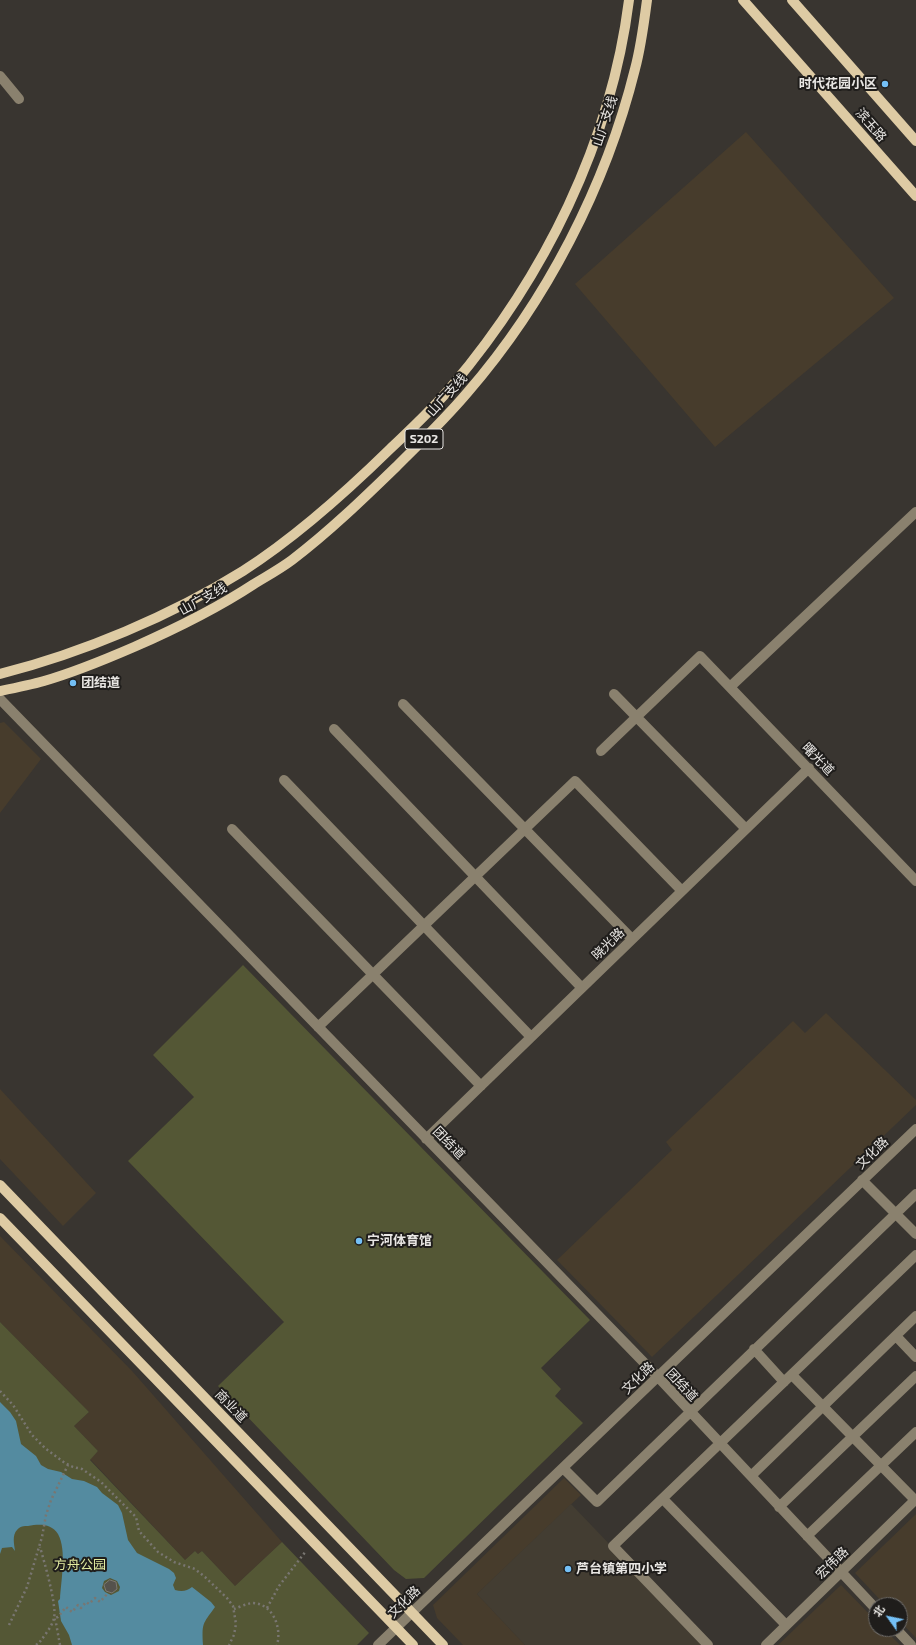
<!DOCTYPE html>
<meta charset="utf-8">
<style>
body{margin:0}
#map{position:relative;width:916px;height:1645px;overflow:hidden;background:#393530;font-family:"Exo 2","Noto Sans SC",sans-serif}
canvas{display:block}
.north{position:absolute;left:868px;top:1597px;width:40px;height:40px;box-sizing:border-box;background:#1f1d1b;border:1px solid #6f6d6b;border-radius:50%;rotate:303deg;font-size:11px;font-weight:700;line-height:16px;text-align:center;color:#e8e6e3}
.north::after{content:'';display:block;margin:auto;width:14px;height:18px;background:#74c0f6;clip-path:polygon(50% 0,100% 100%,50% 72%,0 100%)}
</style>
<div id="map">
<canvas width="916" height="1645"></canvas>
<div class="north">北</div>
</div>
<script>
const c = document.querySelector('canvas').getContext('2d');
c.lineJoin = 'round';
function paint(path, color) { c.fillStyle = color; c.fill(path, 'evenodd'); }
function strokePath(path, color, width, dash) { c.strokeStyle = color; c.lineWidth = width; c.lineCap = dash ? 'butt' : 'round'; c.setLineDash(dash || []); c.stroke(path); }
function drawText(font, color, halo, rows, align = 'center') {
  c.font = font + ' "Exo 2","Noto Sans SC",sans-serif'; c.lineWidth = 4; c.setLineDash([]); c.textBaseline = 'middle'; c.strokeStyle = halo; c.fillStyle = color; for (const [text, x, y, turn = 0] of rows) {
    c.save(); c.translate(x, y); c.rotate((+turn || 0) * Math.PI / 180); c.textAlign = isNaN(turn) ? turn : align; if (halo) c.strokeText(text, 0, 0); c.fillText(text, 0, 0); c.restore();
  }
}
paint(new Path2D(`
 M746 132 894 298 715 447 575 284Z
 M4 722 41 759 0 813V723Z
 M826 1013 916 1100V1105L652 1357 557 1260 672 1150 666 1142 793 1021 805 1033Z
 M0 1089 96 1193 63 1226 0 1159Z
 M0 1236 132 1371 282 1542 235 1586 202 1551 198 1554 195 1551 185 1560 90 1459 98 1451 74 1426 89 1412 0 1322Z
 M564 1478 581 1495 477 1594 525 1645H463L437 1618 433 1605Z
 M916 1514V1638L900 1621V1605H885L855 1573Z
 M841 1585 876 1621V1629H884L900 1645H778Z`), '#473c2c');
paint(new Path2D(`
 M571 1504 706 1645H525L477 1594Z`), '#433d32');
paint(new Path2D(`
 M243 965 590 1320 541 1368 561 1389 555 1396 583 1423 424 1578 406 1579 394 1570 218 1386 284 1322 128 1161 194 1097 153 1055Z
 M0 1322 89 1412 74 1426 98 1451 90 1460 185 1560 195 1551 198 1554 202 1551 235 1586 282 1542 369 1633 357 1645H0Z`), '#545735');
paint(new Path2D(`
 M0 1402 10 1412 16 1421 21 1444 36 1456 41 1465 48 1469 61 1472 72 1479 84 1481 97 1487 102 1493 118 1505 122 1513 128 1540 137 1553 169 1569 174 1573 176 1578 173 1585 175 1590C182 1592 187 1591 192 1587L211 1602 215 1607C202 1625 202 1623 203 1645H72L69 1635 61 1621 58 1601 60 1599C61 1581 67 1550 58 1534 51 1523 39 1524 28 1526 24 1526 20 1526 17 1530 12 1535 14 1544 15 1551L12 1547 2 1548 0 1554ZM110 1578 117 1581 120 1587 119 1591 111 1595 105 1592 102 1588 104 1581Z`), '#548ba0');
const building = new Path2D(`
 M110 1580 116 1582 117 1589 112 1593 106 1591 104 1585Z`);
paint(building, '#55524c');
strokePath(building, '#7b7871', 1);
strokePath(new Path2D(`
 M0 1391 13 1405 32 1435 46 1449 65 1463 73 1467 82 1469 101 1482 136 1517 139 1531 158 1552 174 1562 195 1569 205 1577 227 1598 233 1606 236 1624 234 1635 229 1645
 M267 1608 279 1586 306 1551
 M234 1609C239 1607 246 1604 252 1603 273 1603 282 1628 277 1645
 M9 1625 27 1587 42 1537 46 1515 51 1500 68 1465
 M36 1645 39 1643C44 1636 52 1627 54 1618 57 1605 44 1561 40 1547
 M60 1645 56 1623 54 1618 58 1617 66 1607 72 1612 78 1605 81 1608 86 1602 89 1604 95 1598 100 1602 108 1593`), '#797671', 2.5, [2, 3]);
strokePath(new Path2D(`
 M0 76 19 99
 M730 687 916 512
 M614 694 746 829
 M0 699 658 1377 876 1609
 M403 704 632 939
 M334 729 582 988
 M601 751 700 656 916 881
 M284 780 531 1037
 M232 829 481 1086
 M318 1027 575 781 682 891
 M426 1139 809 768
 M862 1180 916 1234
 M896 1336 916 1357
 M754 1349 784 1382
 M792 1375 915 1500
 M563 1468 597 1502 916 1194
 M751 1476 916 1316
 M663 1499 786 1625
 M779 1507 916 1376
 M807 1536 916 1432
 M896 1629 911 1645
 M378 1645 916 1129
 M708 1645 613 1546 916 1255
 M766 1645 916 1499`), '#8a816e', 10);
strokePath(new Path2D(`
 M743 0 916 196
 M792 0 916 141
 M0 674C82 653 171 616 243 571 296 537 345 493 390 449 411 429 433 409 452 386 544 277 611 143 629 0
 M0 691C15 688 30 685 44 681 75 672 104 660 134 647 175 629 216 609 254 584 267 576 280 569 292 560 330 531 364 498 397 466 421 442 445 419 467 393 546 302 606 186 635 69 641 47 644 23 647 0
 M0 1185 443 1645
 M0 1218 413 1645`), '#decba4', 10);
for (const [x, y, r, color] of [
 [885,84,4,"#74c0f6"],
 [73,683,4,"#74c0f6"],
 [359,1241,4,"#74c0f6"],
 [568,1569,4,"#74c0f6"]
]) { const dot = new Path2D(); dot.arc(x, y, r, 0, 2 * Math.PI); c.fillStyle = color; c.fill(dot); strokePath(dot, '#1f1d1b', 1.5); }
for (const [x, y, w] of [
 [424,439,38]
]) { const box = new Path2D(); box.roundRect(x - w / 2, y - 10, w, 20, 3); c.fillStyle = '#1f1d1b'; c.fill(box); strokePath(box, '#e8e6e3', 1); }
drawText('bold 12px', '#e8e6e3', null, [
 ["S202",424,439]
]);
drawText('bold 13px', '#e8e6e3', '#1f1d1b', [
 ["时代花园小区",877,84,"right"],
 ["团结道",81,683],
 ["宁河体育馆",367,1241],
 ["芦台镇第四小学",576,1569]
], 'left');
drawText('13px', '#e8e6e3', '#1f1d1b', [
 ["山广支线",605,121,-72],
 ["滨玉路",871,125,49],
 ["山广支线",447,395,-48],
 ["山广支线",203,599,-29],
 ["曙光道",818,759,46],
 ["晓光路",608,944,-44],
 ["团结道",449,1143,46],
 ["文化路",872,1153,-44],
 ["文化路",638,1378,-44],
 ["团结道",682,1385,47],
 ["商业道",231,1406,46],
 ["宏伟路",832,1563,-44],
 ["文化路",404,1602,-44]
]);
drawText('13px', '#e2eba0', '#1f1d1b', [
 ["方舟公园",80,1565]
]);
</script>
